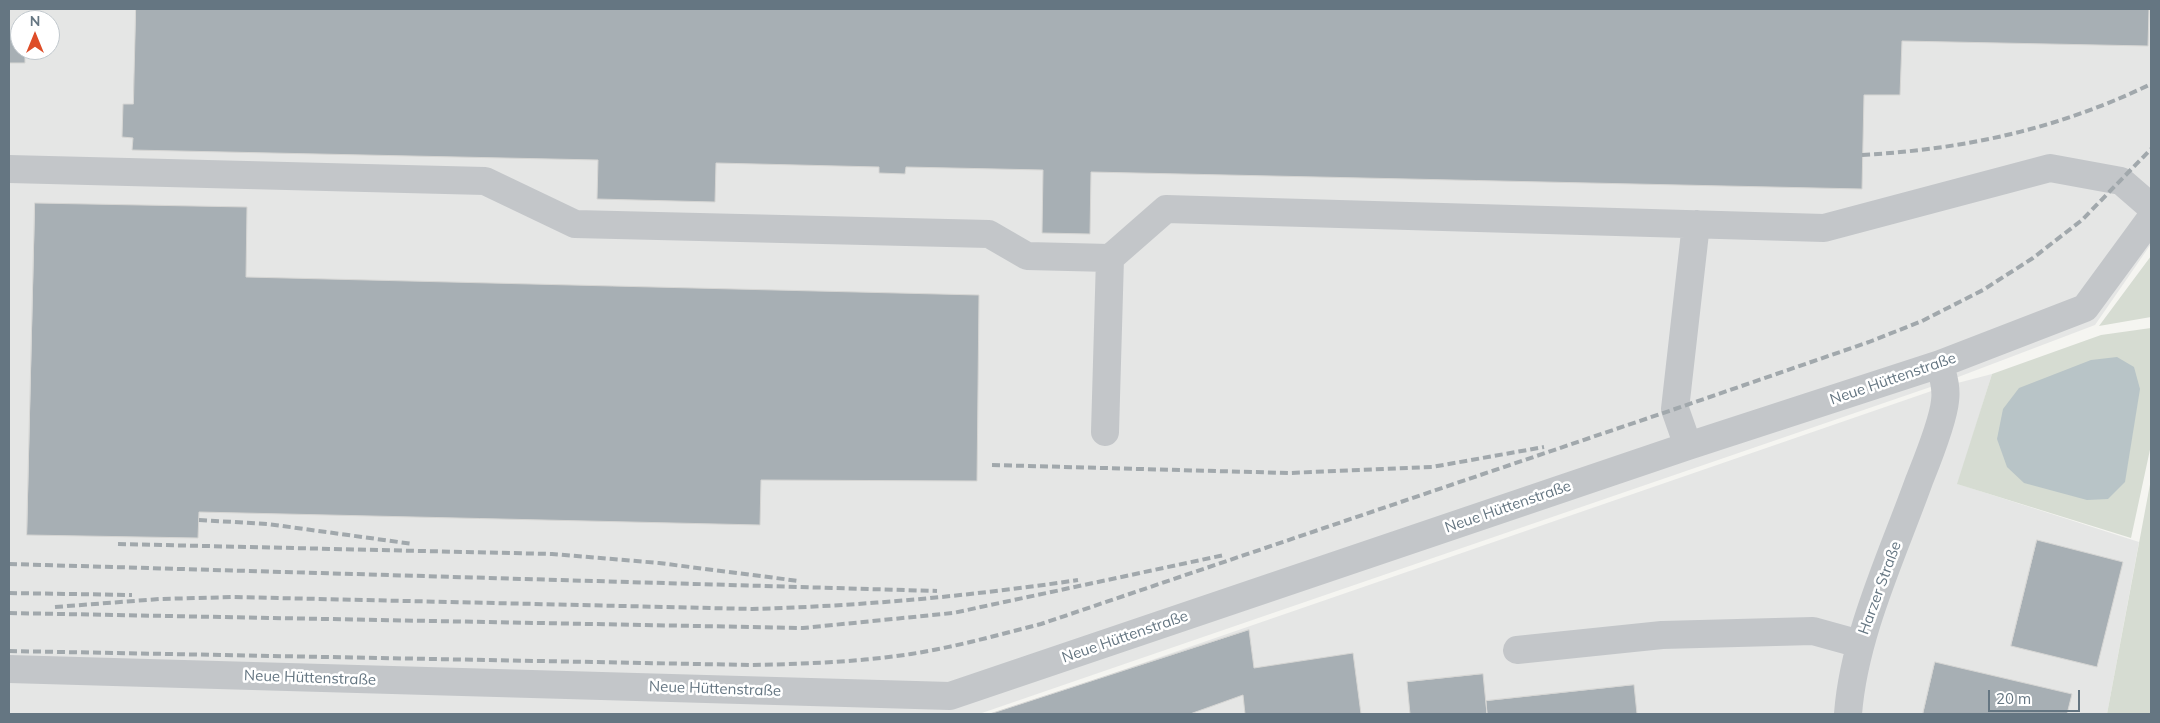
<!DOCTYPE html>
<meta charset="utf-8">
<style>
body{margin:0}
#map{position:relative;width:2160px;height:723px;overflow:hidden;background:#f5f5f1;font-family:Mulish,sans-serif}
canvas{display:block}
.frame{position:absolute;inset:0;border:10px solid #657682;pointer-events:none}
.north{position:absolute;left:10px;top:10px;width:50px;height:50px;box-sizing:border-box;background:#fff;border:1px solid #c1c8cd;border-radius:50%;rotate:0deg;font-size:14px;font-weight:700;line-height:20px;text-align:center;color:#657682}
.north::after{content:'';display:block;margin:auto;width:18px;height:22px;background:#de4d28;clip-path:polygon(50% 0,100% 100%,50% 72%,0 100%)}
.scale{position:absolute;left:1988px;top:690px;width:92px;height:22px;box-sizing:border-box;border:2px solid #657682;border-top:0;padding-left:6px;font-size:15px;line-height:18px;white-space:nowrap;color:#657682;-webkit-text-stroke:4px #fff;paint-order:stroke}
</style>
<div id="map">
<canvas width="2160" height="723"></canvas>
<div class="frame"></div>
<div class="north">N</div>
<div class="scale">20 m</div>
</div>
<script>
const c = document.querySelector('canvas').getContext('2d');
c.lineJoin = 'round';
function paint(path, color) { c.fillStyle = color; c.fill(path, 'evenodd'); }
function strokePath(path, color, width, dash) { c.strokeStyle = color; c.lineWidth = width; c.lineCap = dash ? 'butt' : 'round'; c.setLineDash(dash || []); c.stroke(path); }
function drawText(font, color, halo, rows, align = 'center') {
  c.font = font + ' Mulish,sans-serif'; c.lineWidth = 5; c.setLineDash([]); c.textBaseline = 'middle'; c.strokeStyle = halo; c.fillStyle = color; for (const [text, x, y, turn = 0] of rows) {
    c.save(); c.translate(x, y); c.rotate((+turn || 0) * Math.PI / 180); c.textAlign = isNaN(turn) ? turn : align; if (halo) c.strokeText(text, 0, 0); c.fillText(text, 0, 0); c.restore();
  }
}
paint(new Path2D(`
 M9 9H2151V244L2095 325 1945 382 979 714H9ZM20 20H50V50H20Z
 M1992 374 1958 484 2139 542 2107 714H995L1946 386Z`), '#e5e6e5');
paint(new Path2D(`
 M2151 256V317L2099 326Z
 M2151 328V445L2131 538 1957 484 1992 374 2101 335Z
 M2151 479V714H2107Z`), '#d6dcd2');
paint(new Path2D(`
 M2117 357 2134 367 2140 389 2125 482 2108 499 2087 500 2024 483 2007 467 1997 439 2003 409 2019 388 2091 360Z`), '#b8c4c7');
const building = new Path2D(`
 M136 9H2149L2148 46 1902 41 1900 95H1864L1862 189 1091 172 1090 234 1042 233 1043 170 906 167 905 174 879 173V167L716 163 715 202 597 199 598 160 132 150 133 138 122 137 123 104H133Z
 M9 35H20V50H25V63H9Z
 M35 203 247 207 246 277 979 295 977 481 761 480 760 525 199 512 198 538 27 535Z
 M2037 540 2123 562 2097 667 2011 646Z
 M1249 630 1254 668 1353 653 1361 714H1245L1243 695 1190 714H990Z
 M1935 662 2072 694 2067 714H1923Z
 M1483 674 1487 714H1410L1407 682Z
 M1634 685 1637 714H1487L1486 701Z`);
paint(building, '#a7afb4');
strokePath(building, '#d6d6d4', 1);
strokePath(new Path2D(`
 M9 169 485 181 575 224 989 234 1027 256 1110 258 1166 209 1824 228 2050 168 2121 181 2151 207
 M1105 432 1110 258
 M1688 446 1675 409 1696 224
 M1517 650 1662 635 1813 631 1860 644
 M9 669 950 696 1688 446 1940 364 2085 308 2151 218
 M1848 714C1854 635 1892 556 1919 481 1927 461 1943 422 1945 401 1947 388 1943 376 1940 364`), '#c3c6c9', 28);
strokePath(new Path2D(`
 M1862 155C1966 149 2058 129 2151 84
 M992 465 1289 473 1432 467 1544 447
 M199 520 268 524 413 544
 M118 544 552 554 659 563 799 581
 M9 564 937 591
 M9 593 132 595
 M55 607 160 599 234 597 752 609C861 606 971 596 1078 580
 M9 613 803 628 953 613 1224 555
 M9 651 751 665C804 664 858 662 911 654 955 647 998 635 1041 624L1675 409 1869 342 1922 321 1983 290 2033 258 2082 220 2151 149`), '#a1a8ac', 4, [8, 4]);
drawText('15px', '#657682', '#fff', [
 ["Neue Hüttenstraße",1893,379,-19],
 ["Neue Hüttenstraße",1508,507,-19],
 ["Harzer Straße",1880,588,-70],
 ["Neue Hüttenstraße",1125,637,-19],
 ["Neue Hüttenstraße",310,678,2],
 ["Neue Hüttenstraße",715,689,2]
]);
</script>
